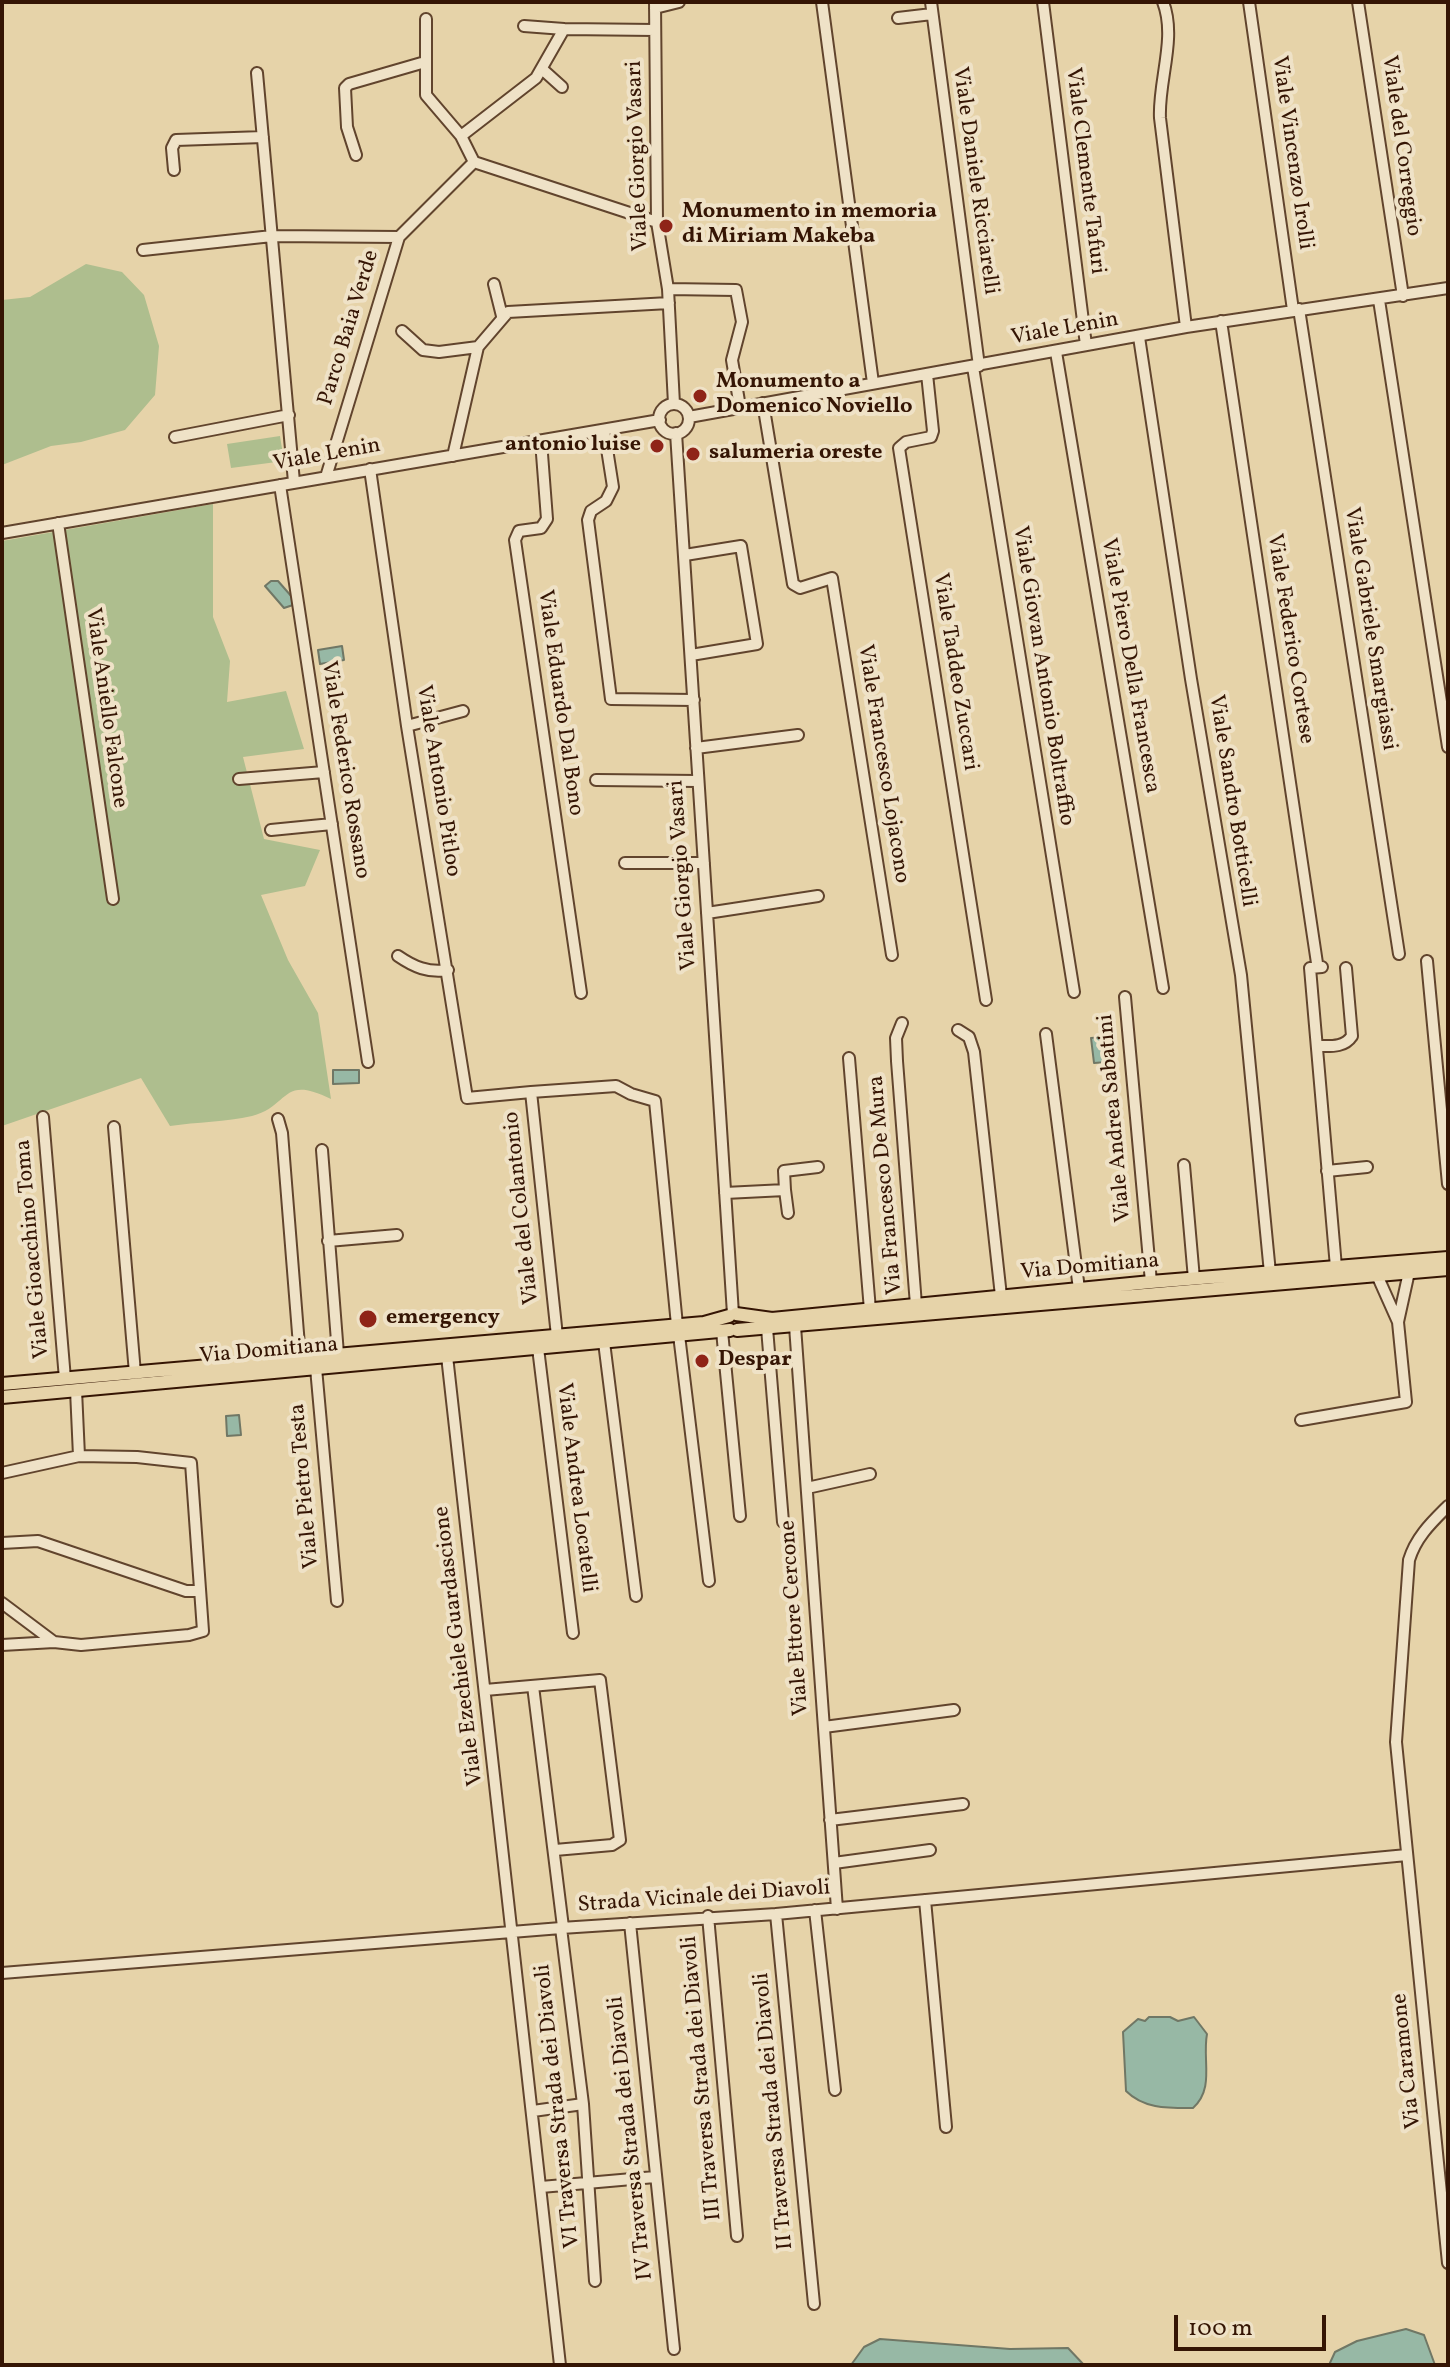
<!DOCTYPE html>
<style>
body{margin:0}
#map{position:relative;width:1450px;height:2367px;overflow:hidden;background:#e6d3a9;font-family:Vollkorn,serif}
canvas{display:block}
.frame{position:absolute;inset:0;border:4px solid #351504;pointer-events:none}
.scale{position:absolute;left:1174px;top:2315px;width:152px;height:36px;box-sizing:border-box;border:4px solid #351504;border-top:0;padding-left:10px;font-size:24px;line-height:28px;white-space:nowrap;color:#351504;-webkit-text-stroke:6px #efe2c7;paint-order:stroke}
</style>
<div id="map">
<canvas width="1450" height="2367"></canvas>
<div class="frame"></div>
<div class="scale">100 m</div>
</div>
<script>
const c = document.querySelector('canvas').getContext('2d');
c.lineJoin = 'round';
function paint(path, color) { c.fillStyle = color; c.fill(path, 'evenodd'); }
function strokePath(path, color, width, dash) { c.strokeStyle = color; c.lineWidth = width; c.lineCap = dash ? 'butt' : 'round'; c.setLineDash(dash || []); c.stroke(path); }
function drawText(font, color, halo, rows, align = 'center') {
  c.font = font + ' Vollkorn,serif'; c.lineWidth = 8; c.setLineDash([]); c.textBaseline = 'middle'; c.strokeStyle = halo; c.fillStyle = color; for (const [text, x, y, turn = 0] of rows) {
    c.save(); c.translate(x, y); c.rotate((+turn || 0) * Math.PI / 180); c.textAlign = isNaN(turn) ? turn : align; if (halo) c.strokeText(text, 0, 0); c.fillText(text, 0, 0); c.restore();
  }
}
paint(new Path2D(`
 M86 264 122 272 144 295 159 346 155 395 125 430 81 442 51 446 2 465V300L30 297Z
 M280 436 284 461 231 468 227 444Z
 M213 504V617L230 661 227 702 286 691 304 749 243 757 264 839 320 850 305 886 261 895 288 960 318 1013 331 1099C281 1074 290 1106 252 1116 226 1122 197 1122 170 1126L141 1078 2 1126V541Z`), '#aebe8e');
const water = new Path2D(`
 M271 581H278L292 597 293 605 284 608 265 586Z
 M342 646 344 660 320 664 318 650Z
 M1104 1037 1107 1062 1094 1063 1091 1038Z
 M333 1070H359V1083L333 1084Z
 M239 1415 241 1435 227 1436 226 1416Z
 M1149 2017H1170L1178 2021 1194 2017 1207 2034C1202 2060 1215 2088 1193 2108 1168 2108 1144 2109 1126 2091L1123 2032 1138 2019 1145 2021Z
 M1406 2329 1424 2335 1435 2365H1329L1335 2352 1357 2341Z
 M880 2339 1010 2349 1068 2348 1084 2365H851L864 2347Z`);
paint(water, '#97b8a5');
strokePath(water, '#707765', 2);
const minor = new Path2D(`
 M655 2 657 222 668 289 674 404
 M822 2 873 383
 M931 2 979 366
 M1043 2 1086 345
 M1163 2C1177 38 1158 81 1160 118L1186 327
 M1249 2 1293 310
 M1358 2 1403 296
 M655 8 679 2
 M898 18 932 14
 M524 26 564 29
 M542 69 562 87
 M257 73 294 482
 M461 136 536 78 564 29 655 30
 M356 155 347 127 345 88 349 84 425 62
 M474 162 657 222
 M174 170 172 148 176 140 263 137
 M143 250 272 236 399 237
 M494 284 502 316
 M668 289 736 290 742 322 732 360 740 407
 M1379 300 1448 747
 M1299 309 1399 954
 M1221 321 1317 963
 M402 331 423 350 439 352 478 347
 M1139 337 1191 679 1241 975 1270 1273
 M1056 352 1163 988
 M973 367 1074 992
 M927 374 933 431 931 437 906 442 899 448 986 1000
 M763 403 793 584 800 588 832 578 892 955
 M659 419a15 15 0 1 1 30 0a15 15 0 1 1-30 0Z
 M689 417 1186 327 1448 288
 M604 430 613 487 606 501 591 511 588 520 611 699 694 700
 M676 433 733 1314
 M175 437 289 415
 M541 441 547 519 541 528 519 531 515 540 581 993
 M453 456 478 347 508 312 669 303
 M370 469 407 726 467 1098 531 1092 557 1336
 M326 477 399 237 474 162 461 136 426 95V19
 M280 485 368 1062
 M58 523 113 899
 M2 533 660 420
 M685 555 741 546 757 644 691 655
 M407 726 463 711
 M696 748 798 735
 M239 779 324 772
 M596 780 698 781
 M271 830 332 824
 M625 863H704
 M707 913 818 896
 M398 956C414 967 428 973 448 970
 M1427 961 1448 1184
 M1322 967 1310 968 1336 1267
 M1125 997 1151 1282
 M902 1023 896 1038 897 1061 916 1305
 M958 1030 969 1037 974 1052 1001 1296
 M1046 1034 1079 1289
 M1317 1046C1330 1046 1344 1048 1352 1036L1346 968
 M849 1058 870 1310
 M531 1092 616 1086 631 1094 655 1101 677 1325
 M43 1117 65 1379
 M278 1119 282 1133 300 1358
 M114 1127 135 1373
 M322 1150 338 1354
 M1184 1165 1194 1279
 M1327 1171 1367 1167
 M785 1190 784 1171 818 1167
 M725 1193 785 1190 788 1213
 M328 1241 397 1235
 M1377 1275 1398 1322 1409 1272
 M795 1326 837 1909
 M767 1328 783 1522
 M722 1331 740 1516
 M679 1335 709 1581
 M604 1342 636 1596
 M538 1348 573 1633
 M447 1356 560 2365
 M316 1368 337 1601
 M76 1390 79 1456
 M1301 1420 1406 1402 1398 1322
 M2 1473 79 1456 137 1457 191 1463 203 1631 189 1635 81 1645 54 1642 2 1645
 M807 1488 870 1474
 M1448 1506C1431 1523 1416 1537 1409 1560L1396 1742 1448 2263
 M2 1543 38 1541 186 1591H200
 M2 1603 54 1642
 M533 1686 563 1927
 M485 1690 600 1680 620 1840 612 1845 555 1850
 M824 1727 954 1710
 M830 1820 963 1804
 M834 1863 930 1850
 M925 1900 946 2127
 M815 1910 835 2090
 M776 1914 814 2304
 M708 1916 737 2236
 M630 1923 674 2349
 M561 1928 583 2104 595 2281
 M2 1973 561 1928 776 1914 1407 1855
 M533 2111 583 2104
 M541 2187 655 2177`);
const major = new Path2D(`
 M736 1314 772 1319 1151 1282 1448 1258
 M737 1330 1448 1269
 M2 1384 704 1323 729 1316
 M2 1397 730 1330`);
strokePath(minor, '#61442d', 14);
strokePath(major, '#351504', 16);
strokePath(minor, '#efe2c7', 10);
strokePath(major, '#e6d3a9', 12);
for (const [x, y, r, color] of [
 [666,226,8,"#8f2418"],
 [700,396,8,"#8f2418"],
 [657,446,8,"#8f2418"],
 [693,454,8,"#8f2418"],
 [368,1319,10,"#8f2418"],
 [702,1361,8,"#8f2418"]
]) { const dot = new Path2D(); dot.arc(x, y, r, 0, 2 * Math.PI); c.fillStyle = color; c.fill(dot); strokePath(dot, '#efe2c7', 3); }
drawText('22px', '#351504', '#efe2c7', [
 ["Viale del Correggio",1400,146,82],
 ["Viale Vincenzo Irolli",1291,153,82],
 ["Viale Giorgio Vasari",639,156,-92],
 ["Viale Clemente Tafuri",1084,171,83],
 ["Viale Daniele Ricciarelli",974,181,82],
 ["Parco Baia Verde",350,328,-73],
 ["Viale Lenin",1065,330,-10],
 ["Viale Lenin",327,456,-10],
 ["Viale Gabriele Smargiassi",1369,629,81],
 ["Viale Federico Cortese",1289,639,81],
 ["Viale Piero Della Francesca",1129,666,80],
 ["Viale Taddeo Zuccari",954,672,81],
 ["Viale Giovan Antonio Boltraffio",1042,676,81],
 ["Viale Eduardo Dal Bono",559,703,82],
 ["Viale Aniello Falcone",105,708,82],
 ["Viale Francesco Lojacono",882,764,81],
 ["Viale Federico Rossano",344,770,81],
 ["Viale Antonio Pitloo",437,781,81],
 ["Viale Sandro Botticelli",1231,801,81],
 ["Viale Giorgio Vasari",684,875,-94],
 ["Viale Andrea Sabatini",1116,1118,-95],
 ["Via Francesco De Mura",887,1185,-95],
 ["Viale del Colantonio",523,1208,-96],
 ["Viale Gioacchino Toma",34,1249,-95],
 ["Via Domitiana",1090,1268,-5],
 ["Via Domitiana",269,1352,-5],
 ["Viale Pietro Testa",306,1486,-95],
 ["Viale Andrea Locatelli",575,1488,83],
 ["Viale Ettore Cercone",796,1618,-94],
 ["Viale Ezechiele Guardascione",460,1646,-97],
 ["Strada Vicinale dei Diavoli",704,1898,-4],
 ["Via Caramone",1408,2061,-96],
 ["III Traversa Strada dei Diavoli",703,2078,-95],
 ["VI Traversa Strada dei Diavoli",559,2106,-96],
 ["II Traversa Strada dei Diavoli",775,2111,-95],
 ["IV Traversa Strada dei Diavoli",632,2138,-96]
]);
drawText('bold 22px', '#351504', '#efe2c7', [
 ["Monumento in memoria",682,213],
 ["di Miriam Makeba",682,238],
 ["Monumento a",716,383],
 ["Domenico Noviello",716,408],
 ["antonio luise",641,446,"right"],
 ["salumeria oreste",709,454],
 ["emergency",386,1319],
 ["Despar",718,1361]
], 'left');
</script>
